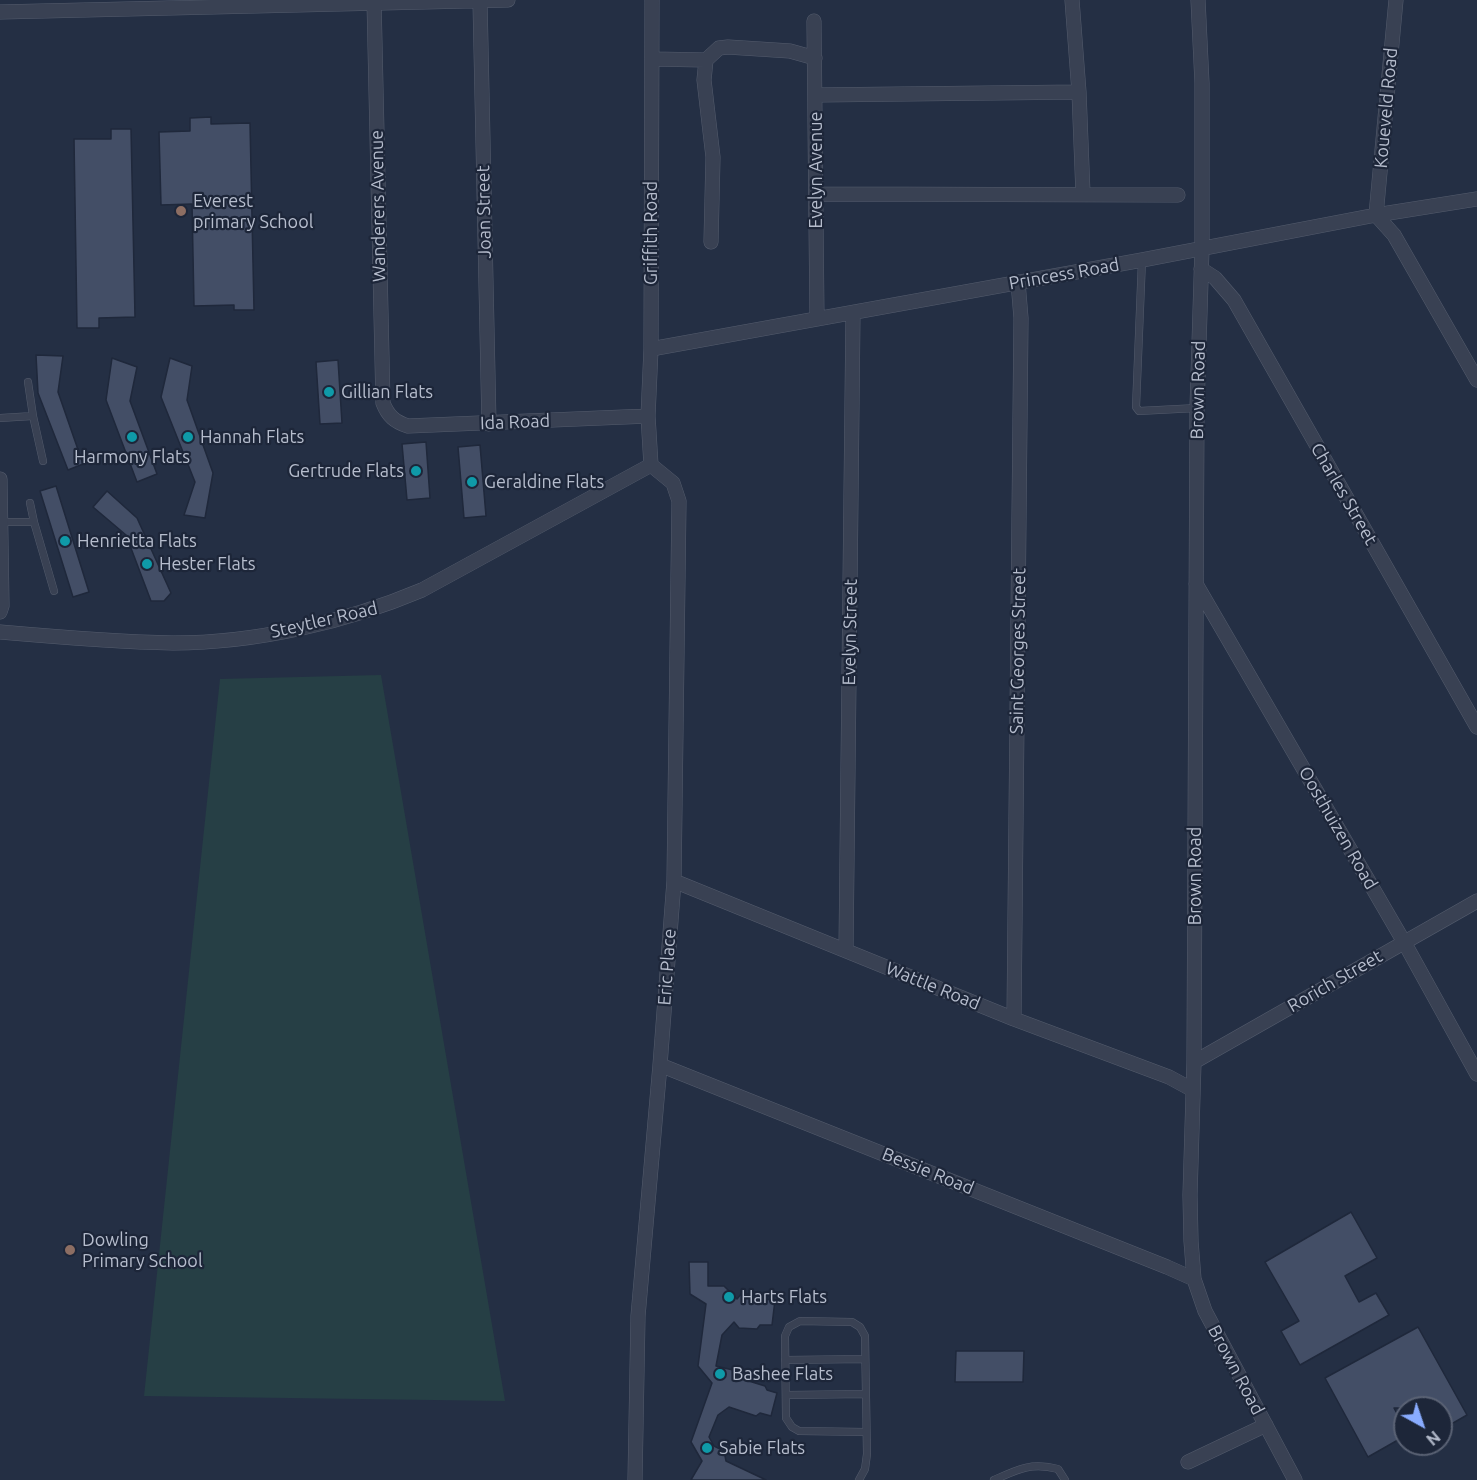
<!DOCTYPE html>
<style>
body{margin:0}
#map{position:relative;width:1477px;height:1480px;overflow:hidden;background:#242f44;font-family:Ubuntu,sans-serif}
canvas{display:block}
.north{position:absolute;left:1393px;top:1396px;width:60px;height:60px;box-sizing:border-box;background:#1d2639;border:2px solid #5a6274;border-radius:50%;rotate:140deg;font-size:16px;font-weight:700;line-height:24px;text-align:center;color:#b6bdcd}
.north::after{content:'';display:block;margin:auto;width:21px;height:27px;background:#89acff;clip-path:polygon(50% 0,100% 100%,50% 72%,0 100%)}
</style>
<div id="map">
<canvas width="1477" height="1480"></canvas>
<div class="north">N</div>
</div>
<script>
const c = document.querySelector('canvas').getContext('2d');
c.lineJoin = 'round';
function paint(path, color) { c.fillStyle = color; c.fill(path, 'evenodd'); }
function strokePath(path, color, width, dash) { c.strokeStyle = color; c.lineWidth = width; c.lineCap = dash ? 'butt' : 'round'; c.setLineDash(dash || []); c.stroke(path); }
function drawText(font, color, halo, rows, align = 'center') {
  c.font = font + ' Ubuntu,sans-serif'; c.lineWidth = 4.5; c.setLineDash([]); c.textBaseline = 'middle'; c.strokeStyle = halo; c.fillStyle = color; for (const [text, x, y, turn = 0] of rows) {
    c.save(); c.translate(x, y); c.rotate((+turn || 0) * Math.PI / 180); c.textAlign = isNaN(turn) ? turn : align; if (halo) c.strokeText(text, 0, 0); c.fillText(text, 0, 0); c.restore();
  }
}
paint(new Path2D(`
 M381 675 505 1401 144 1396 220 679Z`), '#263f45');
const building = new Path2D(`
 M211 117V124L250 123 254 310H234V305L194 306 192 204 161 205 159 132 190 131V118Z
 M111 129H131L135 317 99 318V328H77L74 139H111Z
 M36 355 63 356 58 392 83 464 68 470 38 393Z
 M112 358 137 367 130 401 157 474 137 482 106 400Z
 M170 358 192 366 187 400 213 473 205 518 184 515 195 482 161 397Z
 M338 360 342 423 320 424 316 362Z
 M426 442 430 498 407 500 402 444Z
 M480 445 486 516 464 518 458 447Z
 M56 486 89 592 73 597 40 491Z
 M107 491 137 518 171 593 164 601H151L126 535 93 507Z
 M1351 1212 1377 1258 1345 1276 1359 1302 1376 1293 1389 1315 1300 1365 1281 1331 1299 1321 1265 1262Z
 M689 1262H708V1286H724L737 1299 742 1293 761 1295 762 1299 775 1300 772 1325H760L757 1329 739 1328 734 1322 722 1335 716 1366 733 1370 739 1378 765 1386 767 1390 777 1393 771 1416 760 1413 756 1416 729 1407 718 1415 709 1437 714 1446 724 1451 726 1461 766 1480H691L702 1461 691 1442 712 1383 698 1366 706 1304 690 1294Z
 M1418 1327 1467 1415 1441 1430V1408H1394L1405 1429V1436L1368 1457 1325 1378Z
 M956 1351H1024L1023 1382H955Z`);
paint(building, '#434e66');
strokePath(building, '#1f283b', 1.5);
const service = new Path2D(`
 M1142 260 1136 407 1139 411 1197 408
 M28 382 33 416
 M0 418 33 416 43 461
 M30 503 34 522
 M1 522H34L54 591
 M785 1360 865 1359
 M786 1395 866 1394
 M859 1480 865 1469 867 1454 865 1336 860 1327 852 1322 800 1321 789 1327 785 1336 786 1418 792 1427 799 1431 866 1432
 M994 1480C1018 1469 1032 1462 1058 1469L1065 1480`);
const minor = new Path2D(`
 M374 0 383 403C388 416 395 422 408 426L648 416
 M1072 0 1079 92 1083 194
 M1198 0 1202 83V248L1197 408 1194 1062 1190 1195 1191 1241 1194 1279 1205 1311 1295 1480
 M1396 0 1376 215 1394 235 1477 380
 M480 1 489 424
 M0 12 508 0
 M814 21 817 319
 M652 59 706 60
 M816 95 1079 92
 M816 194 1178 195
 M711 242 713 157 704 80 706 60 719 48 728 47 790 51 815 58
 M1201 269 1215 278 1234 300 1477 727
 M651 349 1142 260 1376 215 1477 199
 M651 465 648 416 651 349 652 0
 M0 479 2 606 0 612
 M1196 584 1404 942 1477 1074
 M0 632C57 637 116 642 173 643 256 643 346 622 422 590L651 465
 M674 881 1014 1019 1169 1077 1193 1090
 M846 950 853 313
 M1014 1019 1021 318 1018 282
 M1194 1062 1477 901
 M660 1065 1167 1267 1194 1279
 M1188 1462 1266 1425
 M635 1480 638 1316 660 1065 674 881 679 501 673 483 651 465`);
strokePath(service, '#545c6d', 8);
strokePath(minor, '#545c6d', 15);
strokePath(service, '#394153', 7);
strokePath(minor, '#394153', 14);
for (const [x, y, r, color] of [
 [181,211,6,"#8d6e63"],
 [329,392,6,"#0f9aa8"],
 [132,437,6,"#0f9aa8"],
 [188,437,6,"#0f9aa8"],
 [416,471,6,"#0f9aa8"],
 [472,482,6,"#0f9aa8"],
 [65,541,6,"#0f9aa8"],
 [147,564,6,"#0f9aa8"],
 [70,1250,6,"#8d6e63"],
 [729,1297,6,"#0f9aa8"],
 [720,1374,6,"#0f9aa8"],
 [707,1448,6,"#0f9aa8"]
]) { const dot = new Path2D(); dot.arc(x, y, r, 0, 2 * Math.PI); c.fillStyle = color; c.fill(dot); strokePath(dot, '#1d2639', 2); }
drawText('18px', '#b6bdcd', '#1d2639', [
 ["Koueveld Road",1386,108,-85],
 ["Evelyn Avenue",816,170,-90],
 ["Wanderers Avenue",378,206,-91],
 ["Joan Street",484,212,-91],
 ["Griffith Road",651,233,-90],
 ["Princess Road",1064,274,-10],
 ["Brown Road",1198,390,-89],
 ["Ida Road",515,422,-2],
 ["Charles Street",1344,494,60],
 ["Steytler Road",324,620,-13],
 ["Evelyn Street",850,632,-89],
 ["Saint Georges Street",1018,651,-89],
 ["Oosthuizen Road",1338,828,60],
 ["Brown Road",1195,876,-90],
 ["Eric Place",667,967,-86],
 ["Rorich Street",1335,981,-30],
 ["Wattle Road",933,986,22],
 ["Bessie Road",928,1171,22],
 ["Brown Road",1236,1370,62]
]);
drawText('18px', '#b6bdcd', '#1d2639', [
 ["Everest",193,201],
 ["primary School",193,222],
 ["Gillian Flats",341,392],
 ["Hannah Flats",200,437],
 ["Harmony Flats",132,457,"center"],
 ["Gertrude Flats",404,471,"right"],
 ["Geraldine Flats",484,482],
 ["Henrietta Flats",77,541],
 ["Hester Flats",159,564],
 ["Dowling",82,1240],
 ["Primary School",82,1261],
 ["Harts Flats",741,1297],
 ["Bashee Flats",732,1374],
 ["Sabie Flats",719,1448]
], 'left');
</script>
